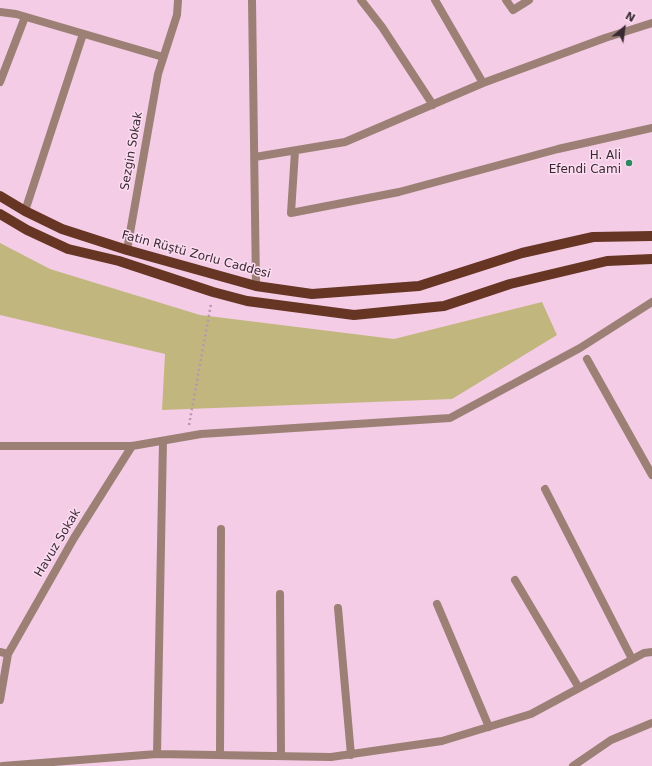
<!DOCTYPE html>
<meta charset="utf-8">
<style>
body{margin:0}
#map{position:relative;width:652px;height:766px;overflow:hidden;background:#f4cce6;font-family:"DejaVu Sans",sans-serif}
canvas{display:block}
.north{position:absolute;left:604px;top:8px;width:40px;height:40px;-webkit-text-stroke:3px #fcdcf0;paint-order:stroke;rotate:29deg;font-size:11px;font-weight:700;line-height:16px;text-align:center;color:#382933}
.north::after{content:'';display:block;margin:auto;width:14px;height:18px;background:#382933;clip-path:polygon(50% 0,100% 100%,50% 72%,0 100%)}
</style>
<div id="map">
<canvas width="652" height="766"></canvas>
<div class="north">N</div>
</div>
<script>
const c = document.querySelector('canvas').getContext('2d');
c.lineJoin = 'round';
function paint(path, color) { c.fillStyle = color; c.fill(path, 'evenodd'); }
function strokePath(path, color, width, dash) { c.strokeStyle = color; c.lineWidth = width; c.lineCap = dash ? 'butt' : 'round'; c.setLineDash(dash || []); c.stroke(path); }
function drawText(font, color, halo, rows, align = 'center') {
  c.font = font + ' "DejaVu Sans",sans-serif'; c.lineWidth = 3; c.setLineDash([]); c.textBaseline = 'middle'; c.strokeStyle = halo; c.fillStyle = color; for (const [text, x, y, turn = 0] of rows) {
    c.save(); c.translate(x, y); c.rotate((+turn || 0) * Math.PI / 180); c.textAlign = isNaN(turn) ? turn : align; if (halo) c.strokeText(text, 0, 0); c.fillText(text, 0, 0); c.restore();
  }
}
paint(new Path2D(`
 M0 243 50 269 200 315 394 339 542 302 557 335 452 399 162 410 165 354 0 315Z`), '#c1b77e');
strokePath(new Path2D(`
 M189 425 211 304`), '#b797ac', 2.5, [2, 3]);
strokePath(new Path2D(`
 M252 0 256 286
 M361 0 382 27 433 105
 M435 0 483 83
 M506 0 513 10 529 0
 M0 12 16 14 163 57
 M0 82 25 17
 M295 151 291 213 399 192 558 149 652 128
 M255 157 345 142 483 83 605 38 652 23
 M25 211 83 34
 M127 250 158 74 177 15 178 0
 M587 359 652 475
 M0 446H132L201 434 450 418 580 348 652 302
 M545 489 632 659
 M515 580 579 688
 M280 594 281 756
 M437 604 489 727
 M338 608 351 755
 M0 652 8 654
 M0 700 8 654 74 538 132 446
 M157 754 331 757 442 741 531 714 644 653 652 652
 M220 755 221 529
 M2 766 157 754 163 441
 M573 766 611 740 652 723`), '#9d8075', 8);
strokePath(new Path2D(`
 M0 196 25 211 62 229 127 250 256 286 312 294 419 286 522 253 593 237 652 236
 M0 214 27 230 68 249 119 261 213 292 247 301 354 315 444 306 510 284 607 261 652 259`), '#673524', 10);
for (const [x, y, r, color] of [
 [629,163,4,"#2e8960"]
]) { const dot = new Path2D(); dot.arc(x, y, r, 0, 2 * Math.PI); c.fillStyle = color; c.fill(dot); strokePath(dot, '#fcdcf0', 1.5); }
drawText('12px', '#382933', '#fcdcf0', [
 ["Sezgin Sokak",132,151,-80],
 ["Fatin Rüştü Zorlu Caddesi",196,255,15],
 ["Havuz Sokak",58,543,-59]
]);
drawText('12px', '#382933', '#fcdcf0', [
 ["H. Ali",621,156],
 ["Efendi Cami",621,170]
], 'right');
</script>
